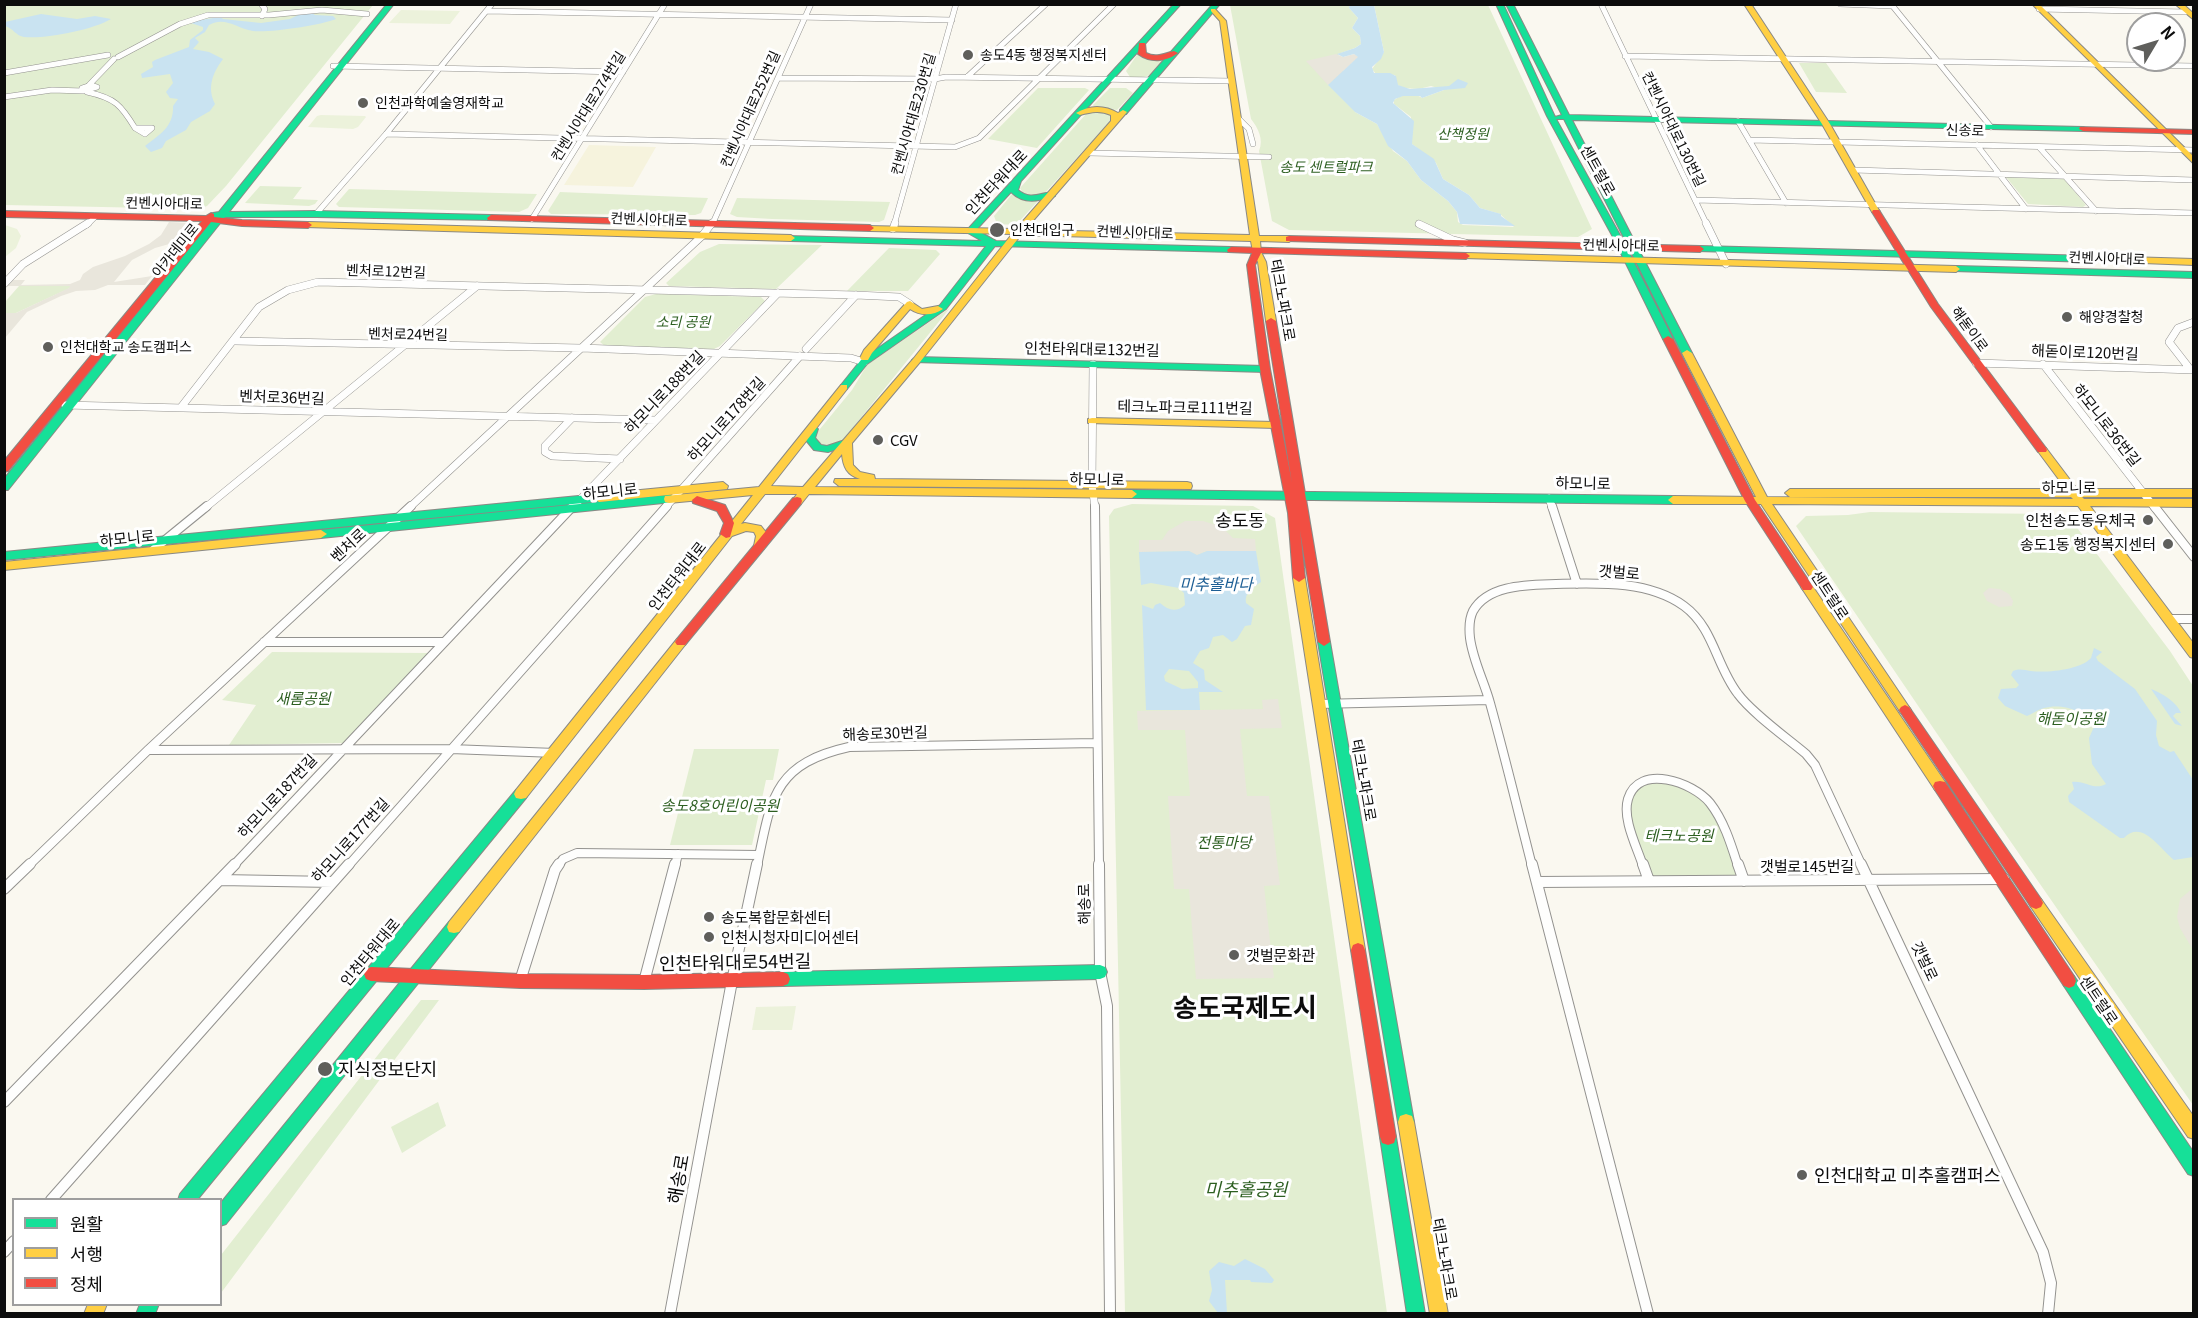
<!DOCTYPE html>
<meta charset="utf-8">
<style>
body{margin:0}
#map{position:relative;width:2198px;height:1318px;overflow:hidden;background:#faf8f0;font-family:Georgia,"Noto Sans KR",serif}
canvas{display:block}
.frame{position:absolute;inset:0;border:6px solid #0c0c0c;pointer-events:none}
.legend{position:absolute;left:12px;top:1198px;width:210px;height:108px;box-sizing:border-box;background:#fff;border:2px solid #9e9e9e;margin:0;padding:8px 10px;list-style:none;font-size:18px;color:#0c0c0c}
.legend li{display:flex;align-items:center;gap:12px;height:30px}
.legend b{width:30px;border:2px solid #9e9e9e}
.north{position:absolute;left:2126px;top:12px;width:60px;height:60px;box-sizing:border-box;background:#fff;border:2px solid #9e9e9e;border-radius:50%;rotate:52deg;font-size:16px;font-weight:700;line-height:24px;text-align:center;color:#0c0c0c}
.north::after{content:'';display:block;margin:auto;width:21px;height:27px;background:#5f5f5c;clip-path:polygon(50% 0,100% 100%,50% 72%,0 100%)}
</style>
<div id="map">
<canvas width="2198" height="1318"></canvas>
<div class="frame"></div>
<ul class="legend">
<li><b style="height:8px;background:#16e098"></b>원활</li>
<li><b style="height:8px;background:#ffcf43"></b>서행</li>
<li><b style="height:8px;background:#f24e42"></b>정체</li>
</ul>
<div class="north">N</div>
</div>
<script>
const c = document.querySelector('canvas').getContext('2d');
c.lineJoin = 'round';
function paint(path, color) { c.fillStyle = color; c.fill(path, 'evenodd'); }
function strokePath(path, color, width, dash) { c.strokeStyle = color; c.lineWidth = width; c.lineCap = dash ? 'butt' : 'round'; c.setLineDash(dash || []); c.stroke(path); }
function drawText(font, color, halo, rows, align = 'center') {
  c.font = font + ' Georgia,"Noto Sans KR",serif'; c.lineWidth = 6; c.setLineDash([]); c.textBaseline = 'middle'; c.strokeStyle = halo; c.fillStyle = color; for (const [text, x, y, turn = 0] of rows) {
    c.save(); c.translate(x, y); c.rotate((+turn || 0) * Math.PI / 180); c.textAlign = isNaN(turn) ? turn : align; if (halo) c.strokeText(text, 0, 0); c.fillText(text, 0, 0); c.restore();
  }
}
paint(new Path2D(`
 M589 145 656 147 633 187 564 185Z`), '#f6f3dd');
paint(new Path2D(`
 M5 5H373L226 186 207 206 199 209 5 205Z
 M1230 5H1350L1349 8 1358 18 1352 28 1360 36 1361 44 1355 48 1338 54 1355 112 1377 124 1393 151 1407 161 1421 180 1448 201 1457 212 1458 222 1463 225 1514 227 1500 214 1480 208 1469 195 1443 179 1436 163 1412 144 1411 117 1394 104V100C1402 94 1416 93 1422 98L1444 90 1431 86 1419 89 1430 88 1433 91 1425 95 1409 94V91L1418 89 1403 88 1396 84 1395 75 1376 74 1372 69 1384 52 1374 5H1488L1592 229 1578 237 1289 230 1272 221 1259 151C1264 139 1258 128 1251 119Z
 M1139 52 1165 59C1153 75 1151 78 1130 77L1126 71Z
 M1799 63H1826L1847 93 1816 92Z
 M1038 88H1085L1089 90 1037 148 988 139Z
 M1110 88H1126L1133 93 1117 110 1094 107 1093 105Z
 M1094 110H1102L1112 114 1111 120 1044 194 1033 197 1024 195 1020 188 1086 114Z
 M2006 177 2063 178 2086 205 2083 207 2028 204Z
 M260 186 302 187 293 199 318 200 315 204 309 206 245 203Z
 M349 189 537 194 528 208 519 212 339 207 336 204Z
 M560 192 708 198 701 213 695 215 551 214 548 211Z
 M1012 194 1020 199 1038 201 1016 225 997 224 994 216Z
 M737 198 890 202 884 220 879 222 772 219 737 217 730 214Z
 M719 244 822 245 776 289 669 286 666 283 700 252Z
 M889 248 936 250 940 254 908 291H847Z
 M70 285V288L16 313H5V302L19 286Z
 M656 294 761 297 765 301 720 346 714 349 605 346 600 342 645 297Z
 M950 308 842 441C831 447 824 449 814 441L815 435 852 390 867 365Z
 M1132 504 1253 506 1275 518 1387 1313H1125L1109 516 1114 509Z
 M1870 512 2050 514 2075 525 2170 651 2193 686V1105L1995 819 1796 526 1806 516 1848 515Z
 M272 652 428 653 344 743 229 745 256 705 222 700Z
 M694 749H779L773 780H766L752 845H670Z
 M1660 779 1708 800 1744 881H1649L1626 811 1632 790Z
 M421 1000H439L221 1293V1255Z
 M438 1102 446 1126 402 1153 391 1127Z`), '#e2eed1');
paint(new Path2D(`
 M401 10 460 11 450 24 389 23Z
 M321 115 365 116 366 117 358 127 353 129 308 127 317 116Z
 M5 225 17 229 21 236 16 248 5 257Z
 M796 1006 792 1030H752L756 1007Z`), '#ecf2db');
paint(new Path2D(`
 M1336 54 1343 57 1354 54 1359 57 1328 85 1306 61Z
 M169 222 190 223 192 227 180 241 155 248 132 260 114 282 152 276 145 285H108L95 290 76 291 61 296 27 312 5 338V313H16L69 288 70 286H7L13 280H25L21 285 70 284 80 280 83 274 93 267 125 256 149 244 161 235Z
 M1185 521H1203L1222 527 1233 538 1255 539 1256 551H1207L1197 555 1189 551 1139 552V540H1162L1168 531Z
 M1989 588 2000 589 2009 594 2013 601 2012 606 1999 607 1987 601 1983 593Z
 M1278 699 1282 728 1240 729 1247 796H1269L1280 885 1264 886 1274 978 1196 979 1189 889H1174L1168 796H1190L1185 730H1138L1137 711 1263 709 1262 700Z
 M2193 888V950L2180 928 2177 917 2180 899Z`), '#e9e6dc');
paint(new Path2D(`
 M1350 4 1374 5 1384 52 1381 59 1372 67 1374 73H1390L1396 76 1398 85 1410 89 1449 86 1458 79 1468 83 1465 88 1444 90 1422 98 1420 96H1403L1395 99 1393 103 1414 121 1412 144 1434 159 1443 179 1469 195 1480 208 1501 214V216L1515 226 1460 224 1457 212 1448 201 1421 180 1407 161 1388 146 1377 124 1355 112 1328 85 1358 57 1354 54 1343 57 1337 54 1355 48 1361 44 1360 36 1352 28 1358 18 1349 8Z
 M310 12 315 15 333 16 336 19C322 25 269 33 253 31 236 28 225 16 209 25L205 32 195 38 199 42 193 49 209 52 223 59C212 74 207 88 215 104L210 111 191 122 186 130 166 141 162 148 151 152 145 146C159 135 174 127 173 106L178 99 170 98 166 92 173 83 170 74 142 78 141 74 153 67 152 62 155 60 189 47 190 40 203 30V27L188 22 220 17 223 19 261 23 290 19 302 13Z
 M41 14 77 19 95 16 111 19C92 30 47 39 24 37 16 36 13 28 5 26V22Z
 M1189 551 1197 555 1207 551H1256L1261 582C1253 587 1244 593 1246 603L1254 609 1251 625 1245 626 1237 639 1232 642 1223 635 1213 637 1209 648 1200 651 1193 663 1204 670 1205 680 1223 692H1199L1200 710H1146L1142 605 1153 609 1155 605 1160 603C1168 610 1176 613 1185 605L1184 593 1179 588 1151 583 1141 585 1139 552ZM1169 669 1189 671 1198 682V688L1182 689 1165 681 1164 676Z
 M2094 648 2102 652 2096 657 2098 661 2135 689 2157 721 2156 735 2159 746 2170 752 2174 751 2193 780V857L2174 860C2160 849 2142 819 2124 838H2120L2069 802 2068 796 2074 789 2072 782C2085 780 2094 791 2106 784L2092 764 2089 738 2094 727C2086 710 2061 703 2044 708 2037 710 2032 714 2027 716L2005 706 1998 698 2001 689 2016 688 2019 685 2011 675 2013 671C2020 668 2024 670 2031 671 2047 673 2080 670 2091 658Z
 M2151 689C2162 693 2177 702 2181 713H2176L2173 716 2182 726 2175 724Z
 M1245 1259 1265 1269 1274 1280 1272 1283 1251 1282 1250 1280H1225L1227 1313H1218L1209 1301 1212 1290 1209 1271 1219 1262 1234 1266Z`), '#c9e3f1');
const streetFar3 = new Path2D(`
 M261 4 265 9 262 16
 M1601 4 1707 225
 M1840 4 1892 6
 M1891 4 1991 127
 M2039 9 2186 12
 M487 11 952 20
 M1625 56 2194 66
 M118 57 180 24 208 15H269L322 10 367 14
 M333 66 623 72
 M4 73 108 55
 M967 77 1046 4
 M778 78 935 79 946 77 1232 81
 M89 85 114 59
 M91 85 97 87 83 91 82 88Z
 M87 92C115 98 121 105 135 128
 M4 97 52 90 83 91
 M1238 118 1249 129 1253 144
 M1738 121 1786 203
 M135 128H152L145 134Z
 M386 134 955 147 979 138 1114 4
 M1749 140 2194 150
 M1977 145 2026 209
 M2039 147 2096 211
 M1089 153 1269 157
 M1853 170 2194 180
 M1695 200 2194 213
 M316 214 386 134 492 4
 M532 219 665 4
 M87 225 95 217
 M712 225 811 4
 M894 225 956 4`);
const streetFar2 = new Path2D(`
 M1706 223 1726 264
 M1419 224 1453 240 1465 243
 M893 229 895 223
 M4 284 23 264 88 223
 M235 341 581 348 851 358 864 362
 M806 349 856 295
 M1976 363 2194 370
 M1093 364 1092 485 1095 508
 M2043 364 2155 508
 M2190 369 2169 342 2178 328 2194 322
 M65 405 655 420
 M182 406 259 307 288 290 318 282 856 295 899 297 910 304
 M572 418 545 446V452L552 456 620 459
 M1549 498 1552 508
 M205 508 477 286
 M409 508 702 236 712 223
 M572 508 778 293
 M665 508 800 356`);
const streetFar1 = new Path2D(`
 M1095 506 1099 866
 M1552 506 1577 584
 M2154 506 2194 557
 M153 550 207 506
 M2168 619H2194
 M264 642H443
 M1318 704 1489 700
 M148 750 451 749 555 753
 M28 866 148 750 411 506
 M233 866 573 506
 M348 866 667 506
 M558 866 563 859 577 853 759 855
 M675 866 678 854
 M757 866C771 799 773 764 849 747L1097 743
 M1532 866C1518 811 1505 757 1490 703 1484 681 1473 661 1470 638 1469 629 1469 619 1473 611 1488 584 1529 585 1556 584 1597 583 1648 580 1684 606 1714 628 1716 666 1738 694 1752 713 1787 738 1806 754L1815 765 1862 866
 M1643 866C1637 847 1622 819 1628 799 1639 763 1693 782 1710 803 1724 821 1731 844 1738 866`);
const street = new Path2D(`
 M1099 864 1100 972 1107 1006 1110 1314
 M1532 864 1648 1314
 M1643 864 1649 881
 M1738 864 1744 881
 M1861 864 2043 1252 2051 1283 2048 1314
 M220 880 333 882
 M1537 882 2004 879
 M4 889 30 864
 M520 981 555 870 559 864
 M644 982 675 864
 M4 1102 235 864
 M51 1200 349 864
 M4 1252 14 1241
 M670 1314 732 981 757 864`);
const fast = new Path2D(`
 M387 4H394L229 212 316 211 491 215 495 218 494 220 316 217H225L8 490H4V479L215 217 212 215 213 213 219 212Z
 M1174 4H1181L1021 181 1018 190C1031 201 1041 192 1055 192V196C1039 201 1024 205 1011 192L976 230 996 241 1231 247 1235 250 1234 252 995 246 946 309 867 364 847 389H841V385L861 360 940 305 986 246 791 241 787 238 788 236 982 241 968 233V229Z
 M1213 4H1220L1126 114H1120V110Z
 M1496 4H1503L1555 117 1562 115 1506 4H1513L1569 115 2083 127 2087 129 2083 131 1572 120 1692 353 1687 356 1682 353 1564 119H1556L1621 237 1673 339 1668 342 1663 339 1613 237 1547 116Z
 M1700 246 2094 256 2098 259 2094 262 1697 251 1696 249Z
 M1956 266 2194 272V278L1953 271V267Z
 M917 357 1265 366 1270 369 1265 372 914 362 912 360Z
 M813 426 818 429 815 438 821 445 827 446 845 440 850 443 849 445 828 452 814 450 805 439 808 429Z
 M1132 490 1673 496 1678 500 1673 504 1132 498 1127 494Z
 M599 494 603 495 604 498 603 501 4 560V552Z
 M669 495 673 496 674 499 673 502 321 538 315 534 321 530Z
 M1324 638 1330 642 1414 1122 1412 1128 1406 1130 1400 1128 1398 1122 1318 642Z
 M521 789 526 790 528 794 526 798 197 1200H178L180 1194 516 790Z
 M454 921 459 922 461 927 459 932 226 1224 220 1226V1204L449 922Z
 M1100 965 1105 967 1107 972 1105 977 1100 979 783 986 778 984 776 979 778 974 783 972Z
 M2069 974 2074 976 2194 1153V1176L2188 1174 2064 986 2062 981 2064 976Z
 M1388 1129 1394 1131 1396 1137 1425 1314H1407L1380 1137 1382 1131Z
 M140 1304H159L155 1314H136Z`);
const slow = new Path2D(`
 M1744 4H1751L1830 124 1880 212 1879 214 1872 212 1822 124Z
 M2032 4H2039L2194 157V164Z
 M2175 4H2183L2194 14V20Z
 M1211 9H1215L1226 21 1259 236H1289L1293 239 1289 242 1260 241 1261 252 1266 262 1276 321 1274 323H1268L1266 321 1258 262 1253 252 1251 241 1021 235 920 362 852 443 853 465 860 472 874 475 875 479 1187 482 1191 483 1192 486 1191 489 839 486 834 482 835 479H860C847 475 843 467 842 454L815 487 1132 490 1137 494 1132 498 809 494 801 504 797 505 792 501 797 494H765L741 524 745 523 761 526 768 535 764 549H756L754 546 756 536 754 532 746 531 732 536 526 798 521 799 516 798 514 794 516 790 753 495 669 503 665 502 664 499 665 496 759 487 841 385H847V389L771 486 803 487 914 358 1012 234 870 231 867 230V226L1016 229 1111 121V115C1100 110 1091 112 1080 115L1076 113C1089 105 1105 105 1118 113L1123 110 1127 112 1025 230 1250 235 1220 21 1211 11Z
 M308 222 791 235 795 238 791 241 305 227 304 225Z
 M1466 253 1956 266 1960 269 1956 272 1463 258V254Z
 M2094 256 2194 259V265L2091 261 2090 259Z
 M910 301 922 309 938 306 943 309C933 316 920 316 910 309L872 353 868 360H862L860 358 864 350 907 302Z
 M1687 350 1692 353 1767 497 2073 499 2071 497H1790L1785 493 1790 489H2066L2037 450 2042 447 2046 448 2077 489H2194V497H2082L2084 499H2194V507L2090 506 2194 644V658L2190 657 2078 506 1772 504 1911 710 1909 713H1901L1761 504H1673L1668 500 1673 496 1756 497 1682 353Z
 M1092 418 1276 422 1281 425 1276 428 1088 423V419Z
 M723 482 728 486 727 489 599 502 594 498 599 494Z
 M321 530 327 534 321 538 4 570V562Z
 M1299 574 1305 578 1365 950 1363 955 1358 957 1353 955 1351 950 1293 578Z
 M1807 583 1811 584 1945 782 1947 786 1945 790 1940 791 1935 790 1803 590 1801 587 1803 584Z
 M681 638 687 642 685 645 459 932 454 933 449 932 447 927 449 922 677 639Z
 M2036 897 2041 899 2194 1117V1139L2188 1137 2031 907 2029 903 2031 899Z
 M1406 1114 1412 1116 1414 1122 1448 1314H1430L1398 1122 1400 1116Z
 M88 1304H107L103 1314H84Z`);
const jam = new Path2D(`
 M1139 43H1145L1146 53C1156 58 1163 54 1174 51L1178 53C1166 62 1150 63 1138 54Z
 M2080 127 2194 130V134L2083 131 2079 129Z
 M1873 210H1879L1938 304 2046 448 2047 450 2046 452H2038L1931 307 1872 212Z
 M4 211 206 216 211 213 214 214V217L242 220 308 222 312 225 308 228 242 226 211 222 8 471 4 472V461L202 221 4 217Z
 M491 215 870 225 874 228 870 231 488 220 487 218Z
 M1289 236 1700 246 1704 249 1700 252 1286 241V237Z
 M1231 247 1466 253 1470 256 1466 259 1261 253 1255 265 1270 369 1292 483 1266 321 1271 318 1276 321 1330 642 1324 646 1318 642 1300 530 1305 578 1299 582 1293 578 1288 513 1260 369 1247 265 1252 253 1228 252 1227 250Z
 M1668 336 1673 339 1755 500 1813 587 1811 590H1803L1745 501 1663 339Z
 M697 496 725 505 734 523 730 537 726 538 720 534 724 523 717 511 693 503 692 500Z
 M797 497 801 498 802 501 801 504 685 645H677L675 642 677 639 793 498Z
 M1905 705 1909 707 2041 899 2043 903 2041 907 2036 909 2031 907 1901 713 1899 710 1901 707Z
 M1940 781 1945 782 2074 976 2076 981 2074 986 2069 988 2064 986 1935 790 1933 786 1935 782Z
 M1358 943 1363 945 1365 950 1396 1137 1394 1143 1388 1145 1382 1143 1380 1137 1351 950 1353 945Z
 M371 967 520 974 644 975 783 972 788 974 790 979 788 984 783 986 644 989 520 988 371 981 366 979 364 974 366 969Z`);
strokePath(streetFar3, '#93928f', 6);
strokePath(streetFar2, '#93928f', 8);
strokePath(streetFar1, '#93928f', 10);
strokePath(street, '#93928f', 12);
strokePath(fast, '#8a8985', 2);
strokePath(slow, '#8a8985', 2);
strokePath(jam, '#8a8985', 2);
strokePath(streetFar3, '#fefefd', 5);
strokePath(streetFar2, '#fefefd', 7);
strokePath(streetFar1, '#fefefd', 8);
strokePath(street, '#fefefd', 10);
paint(fast, '#16e098');
paint(slow, '#ffcf43');
paint(jam, '#f24e42');
for (const [x, y, r, color] of [
 [968,55,6,"#5f5f5c"],
 [363,103,6,"#5f5f5c"],
 [997,230,8,"#5f5f5c"],
 [2067,317,6,"#5f5f5c"],
 [48,347,6,"#5f5f5c"],
 [878,440,6,"#5f5f5c"],
 [2148,520,6,"#5f5f5c"],
 [2168,544,6,"#5f5f5c"],
 [709,917,6,"#5f5f5c"],
 [709,937,6,"#5f5f5c"],
 [1234,955,6,"#5f5f5c"],
 [325,1069,8,"#5f5f5c"],
 [1802,1175,6,"#5f5f5c"]
]) { const dot = new Path2D(); dot.arc(x, y, r, 0, 2 * Math.PI); c.fillStyle = color; c.fill(dot); strokePath(dot, '#fff', 2); }
drawText('14px', '#0c0c0c', '#fff', [
 ["송도4동 행정복지센터",980,55],
 ["인천과학예술영재학교",375,103],
 ["인천대입구",1010,230],
 ["해양경찰청",2079,317],
 ["인천대학교 송도캠퍼스",60,347]
], 'left');
drawText('14px', '#0c0c0c', '#fff', [
 ["컨벤시아대로274번길",588,106,-58],
 ["컨벤시아대로252번길",750,109,-66],
 ["컨벤시아대로230번길",913,114,-74],
 ["컨벤시아대로130번길",1674,129,64],
 ["신송로",1965,130,2],
 ["컨벤시아대로",164,203,1],
 ["컨벤시아대로",649,219,2],
 ["컨벤시아대로",1135,232,2],
 ["컨벤시아대로",1621,245,1],
 ["아카데미로",175,250,-51],
 ["컨벤시아대로",2107,258,2],
 ["벤처로12번길",386,271,2],
 ["해돋이로",1970,329,54],
 ["벤처로24번길",408,334,1]
]);
drawText('italic 14px', '#2d5f21', '#fff', [
 ["산책정원",1463,134],
 ["송도 센트럴파크",1326,167],
 ["소리 공원",683,322]
]);
drawText('15px', '#0c0c0c', '#fff', [
 ["센트럴로",1598,170,61],
 ["인천타워대로",996,182,-47],
 ["테크노파크로",1283,300,80],
 ["인천타워대로132번길",1092,349,1],
 ["해돋이로120번길",2085,352,2],
 ["하모니로188번길",664,392,-46],
 ["벤처로36번길",282,397,2],
 ["테크노파크로111번길",1185,407,1],
 ["하모니로178번길",726,419,-48],
 ["하모니로36번길",2107,425,52],
 ["하모니로",1097,479,1],
 ["하모니로",1583,483,1],
 ["하모니로",2069,487],
 ["하모니로",610,491,-6],
 ["하모니로",127,538,-6],
 ["벤처로",348,545,-43],
 ["갯벌로",1619,572,5],
 ["인천타워대로",677,576,-52],
 ["센트럴로",1830,595,57],
 ["해송로30번길",885,733,-2],
 ["테크노파크로",1364,780,80],
 ["하모니로187번길",277,796,-47],
 ["하모니로177번길",350,840,-48],
 ["갯벌로145번길",1807,866],
 ["해송로",1084,904,-91],
 ["인천타워대로",370,952,-50],
 ["갯벌로",1925,961,65],
 ["센트럴로",2099,1000,56],
 ["테크노파크로",1445,1259,80]
]);
drawText('15px', '#0c0c0c', '#fff', [
 ["CGV",890,440],
 ["인천송도동우체국",2136,520,"right"],
 ["송도1동 행정복지센터",2156,544,"right"],
 ["송도복합문화센터",721,917],
 ["인천시청자미디어센터",721,937],
 ["갯벌문화관",1246,955]
], 'left');
drawText('italic 15px', '#2d5f21', '#fff', [
 ["새롬공원",303,698],
 ["해돋이공원",2071,718],
 ["송도8호어린이공원",720,805],
 ["테크노공원",1679,835],
 ["전통마당",1224,842]
]);
drawText('italic 16px', '#1e5f95', '#fff', [
 ["미추홀바다",1216,584]
]);
drawText('18px', '#0c0c0c', '#fff', [
 ["송도동",1240,520]
]);
drawText('18px', '#0c0c0c', '#fff', [
 ["인천타워대로54번길",735,962,-1],
 ["해송로",678,1179,-80]
]);
drawText('18px', '#0c0c0c', '#fff', [
 ["지식정보단지",338,1069],
 ["인천대학교 미추홀캠퍼스",1814,1175]
], 'left');
drawText('italic 18px', '#2d5f21', '#fff', [
 ["미추홀공원",1246,1189]
]);
drawText('bold 26px', '#0c0c0c', '#fff', [
 ["송도국제도시",1245,1007]
]);
</script>
